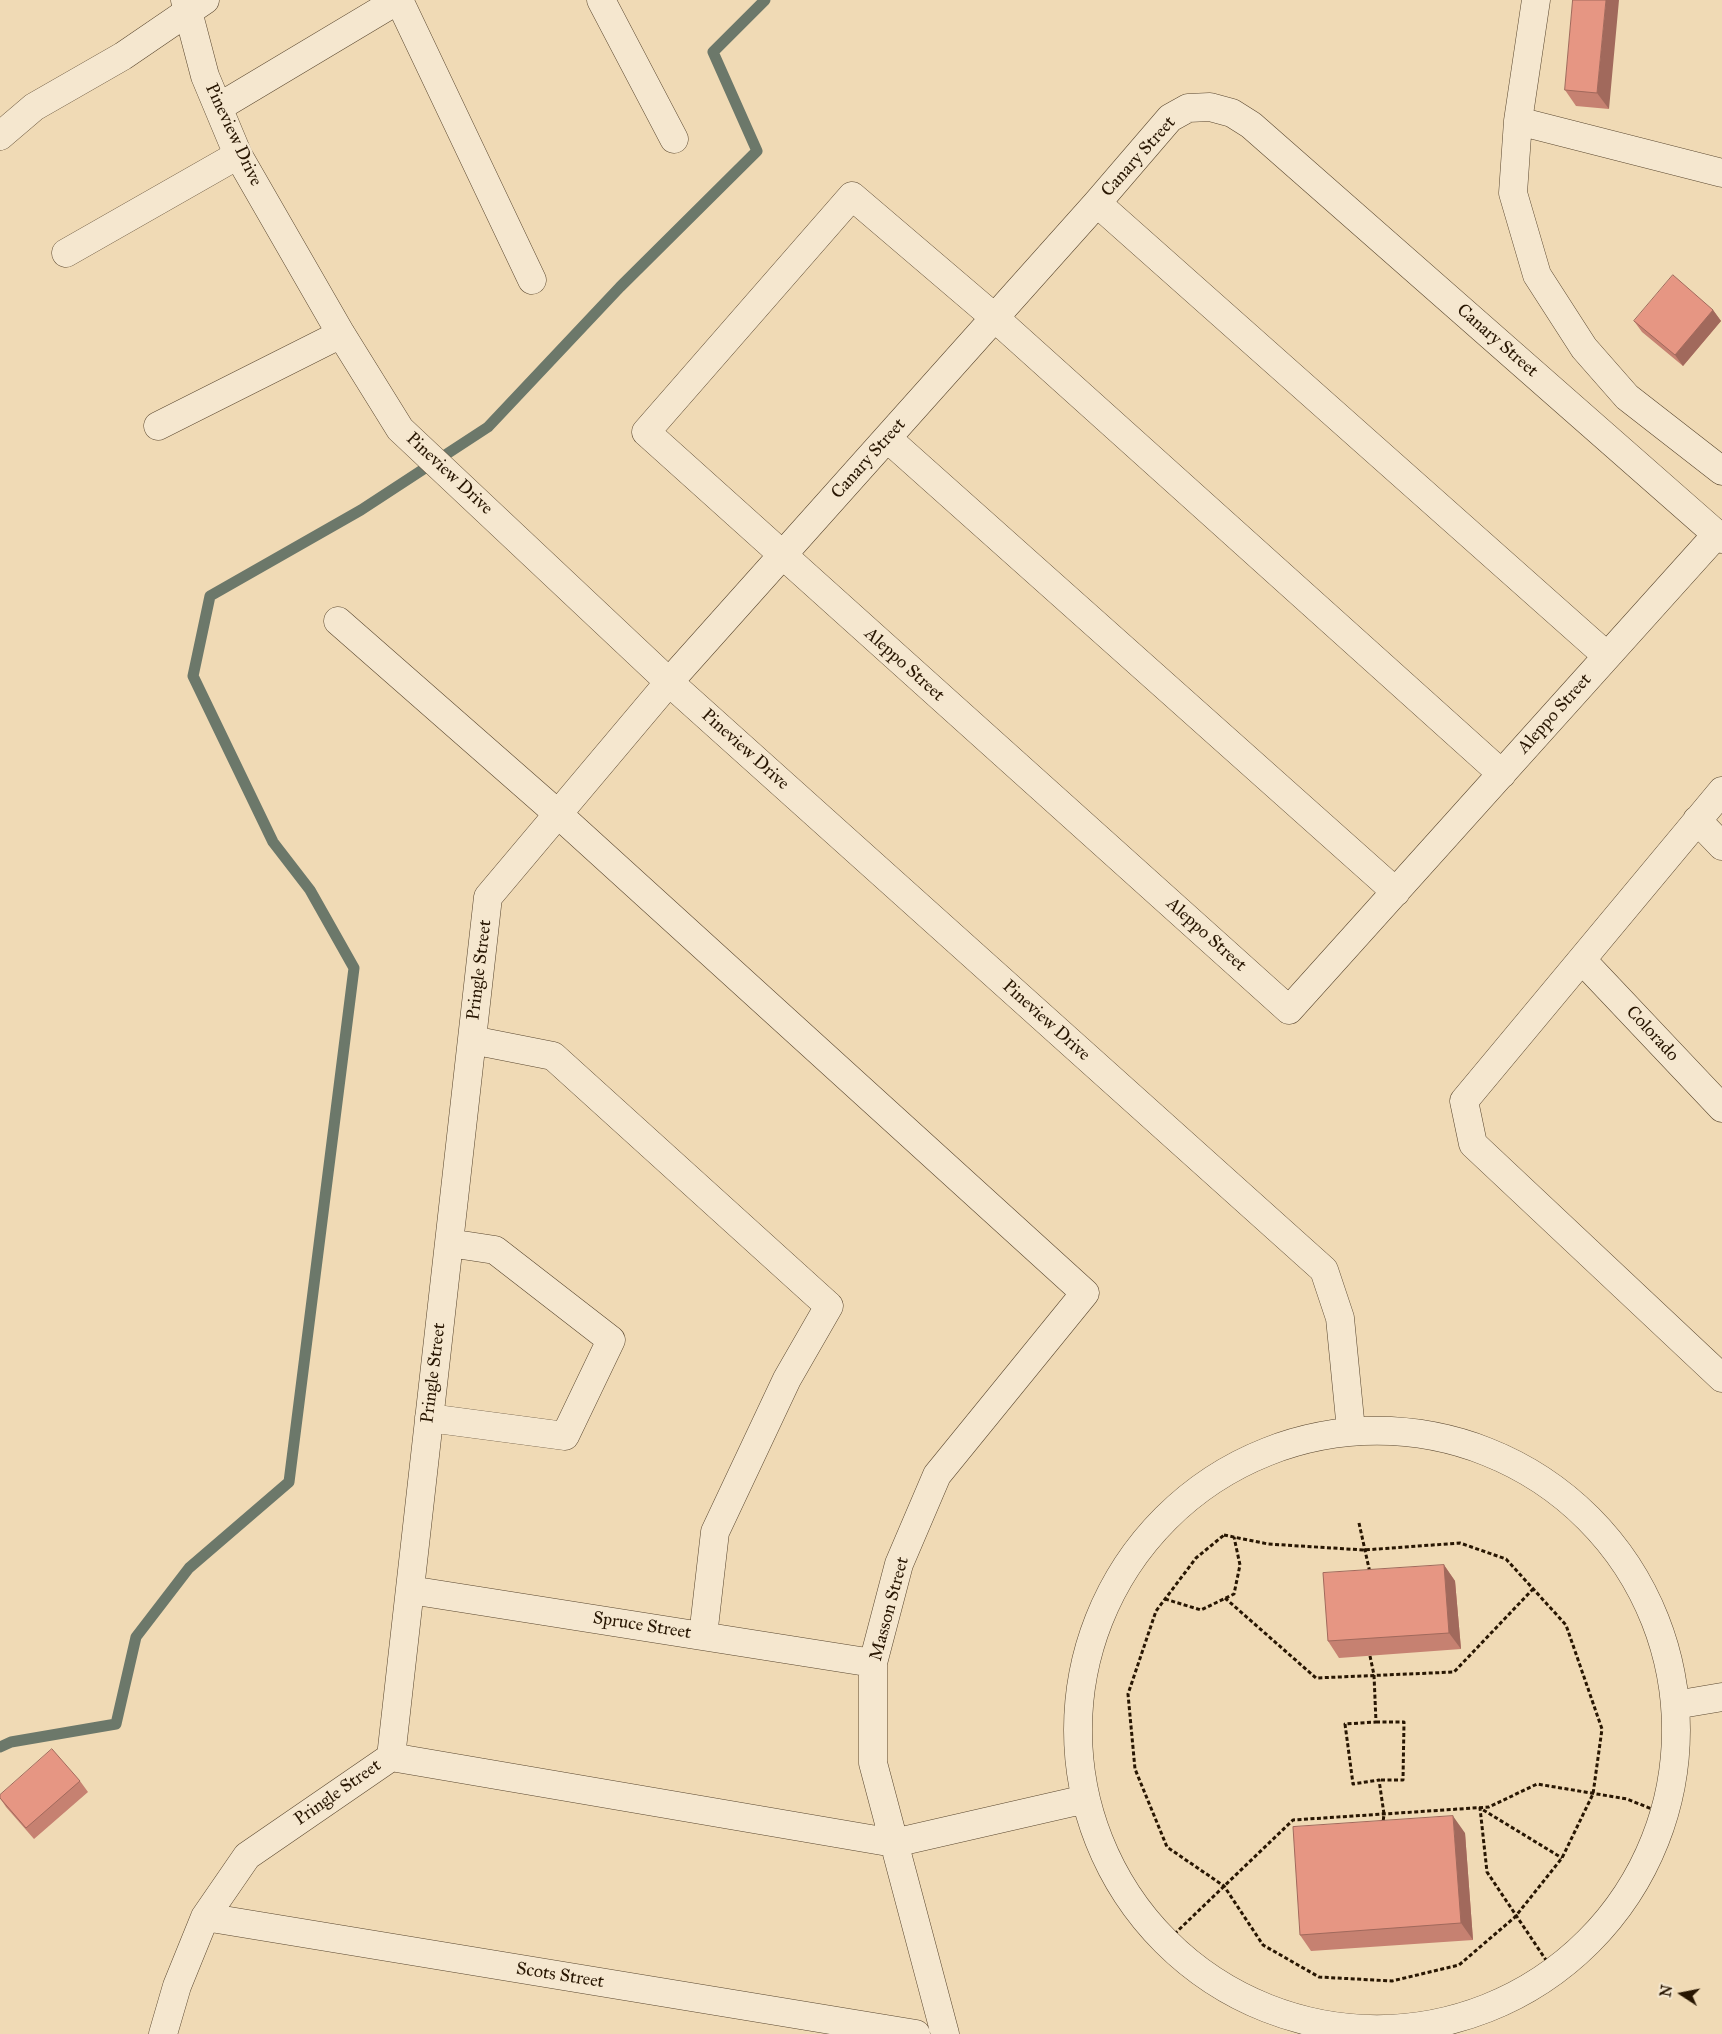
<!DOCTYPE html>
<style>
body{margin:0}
#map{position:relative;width:1722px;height:2034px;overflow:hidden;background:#f0dab5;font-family:"IM FELL Great Primer",serif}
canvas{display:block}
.north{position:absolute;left:1657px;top:1969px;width:50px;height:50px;-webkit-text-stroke:4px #f5e7cf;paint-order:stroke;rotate:281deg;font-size:14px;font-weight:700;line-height:20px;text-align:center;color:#281602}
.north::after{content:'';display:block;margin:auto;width:18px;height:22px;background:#281602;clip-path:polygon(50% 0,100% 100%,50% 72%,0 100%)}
</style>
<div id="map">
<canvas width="1722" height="2034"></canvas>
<div class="north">N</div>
</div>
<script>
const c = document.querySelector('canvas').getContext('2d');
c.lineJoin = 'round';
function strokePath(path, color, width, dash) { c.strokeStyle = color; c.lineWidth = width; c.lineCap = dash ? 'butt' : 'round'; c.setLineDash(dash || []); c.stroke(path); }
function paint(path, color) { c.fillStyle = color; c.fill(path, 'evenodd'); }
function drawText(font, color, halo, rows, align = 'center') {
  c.font = font + ' "IM FELL Great Primer",serif'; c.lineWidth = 5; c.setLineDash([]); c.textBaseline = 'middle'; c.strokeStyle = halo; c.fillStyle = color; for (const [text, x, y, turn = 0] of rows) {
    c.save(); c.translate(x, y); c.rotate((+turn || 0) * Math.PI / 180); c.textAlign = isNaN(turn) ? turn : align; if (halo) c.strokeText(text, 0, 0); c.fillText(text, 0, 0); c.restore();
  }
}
strokePath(new Path2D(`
 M0 1747 11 1742 116 1724 136 1637 189 1568 289 1482 354 968 310 890 273 842 193 676 210 596 361 510 488 427 620 287 757 151 713 52 765 0`), '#6c786a', 11);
const street = new Path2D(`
 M185 0 205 76 238 155 341 334 400 429 669 682 1324 1270 1340 1318 1351 1430
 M399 0 532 280
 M601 0 674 139
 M1536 0 1518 121 1513 193 1537 275 1584 348 1627 397 1722 471
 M219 107 398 0
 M1518 121 1722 173
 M0 136 34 107 123 56 205 0
 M1097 203 1607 656
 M66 253 238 155
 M158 426 341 334
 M887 438 1396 892
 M338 621 558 814 1085 1293 937 1475 899 1564 873 1663V1763L945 2034
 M1502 774 995 318 852 196 646 432 1289 1010 1717 534
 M1722 791 1464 1101 1473 1144 1722 1378
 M1697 820 1722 846
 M1582 960 1722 1108
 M472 1040 553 1056 829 1306 787 1379 715 1532 703 1636
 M429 1418 565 1436 611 1340 495 1250 449 1243
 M1078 1730a299 299 0 1 1 598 0a299 299 0 1 1-598 0Z
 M410 1590 873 1663
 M1675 1705 1722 1697
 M391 1757 894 1843 1086 1799
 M205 1917 916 2034
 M163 2034 177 1986 205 1917 247 1856 391 1757 488 897 669 682 1097 203 1170 118 1188 108 1210 107 1232 113 1251 125 1722 539`);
strokePath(street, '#5a472f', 29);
strokePath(new Path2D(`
 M1359 1523 1370 1573
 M1224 1535 1268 1544 1364 1550 1460 1543 1506 1559 1566 1625 1602 1729 1593 1794 1562 1858 1515 1917 1459 1965 1392 1981 1319 1977 1263 1945 1224 1886 1167 1847 1135 1769 1128 1694 1156 1611 1196 1558Z
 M1225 1598 1316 1678 1454 1672 1533 1589
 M1165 1599 1201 1610 1234 1594 1240 1565 1234 1537
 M1370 1656 1374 1675 1376 1722 1345 1724 1353 1784 1379 1780 1384 1814 1383 1823
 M1376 1722H1404L1403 1780H1379
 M1165 1943 1293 1820 1489 1807 1537 1784 1627 1799 1664 1814
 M1554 1972 1487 1872 1480 1808 1562 1858`), '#281602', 3, [4, 2.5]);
strokePath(street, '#f5e7cf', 28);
paint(new Path2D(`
 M1573 0 1609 109 1576 106 1565 90Z
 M1713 310 1721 321 1683 366 1642 332 1634 321Z
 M1444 1565 1455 1581 1461 1649 1339 1658 1328 1641Z
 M80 1781 88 1792 34 1839 6 1807 0 1798Z
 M1465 1833 1473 1940 1311 1951 1300 1935Z`), '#c68171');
paint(new Path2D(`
 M1606 0H1619L1609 109 1597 93Z
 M1713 310 1721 321 1683 366 1675 355Z
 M1444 1565 1455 1581 1461 1649 1449 1633Z
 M1453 1816 1465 1833 1473 1940 1461 1923Z`), '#a1695c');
const building = new Path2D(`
 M1573 0H1606L1597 93 1565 90Z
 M1673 275 1713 310 1675 355 1634 321Z
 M1444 1565 1449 1633 1328 1641 1323 1573Z
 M52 1749 80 1781 26 1828 0 1798V1795Z
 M1453 1816 1461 1923 1300 1935 1293 1827Z`);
paint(building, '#e69683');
strokePath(building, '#a1695c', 1);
drawText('18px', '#281602', '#f5e7cf', [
 ["Pineview Drive",233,135,65],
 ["Canary Street",1139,157,-48],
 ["Canary Street",1497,341,41],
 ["Canary Street",869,459,-48],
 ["Pineview Drive",449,474,43],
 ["Aleppo Street",904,665,42],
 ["Aleppo Street",1555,714,-48],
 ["Pineview Drive",745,750,42],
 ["Aleppo Street",1206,935,42],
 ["Pringle Street",480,970,-83],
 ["Pineview Drive",1046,1021,42],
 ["Colorado",1652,1034,47],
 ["Pringle Street",434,1373,-83],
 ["Masson Street",890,1609,-75],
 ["Spruce Street",642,1626,9],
 ["Pringle Street",338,1793,-35],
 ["Scots Street",560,1976,9]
]);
</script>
